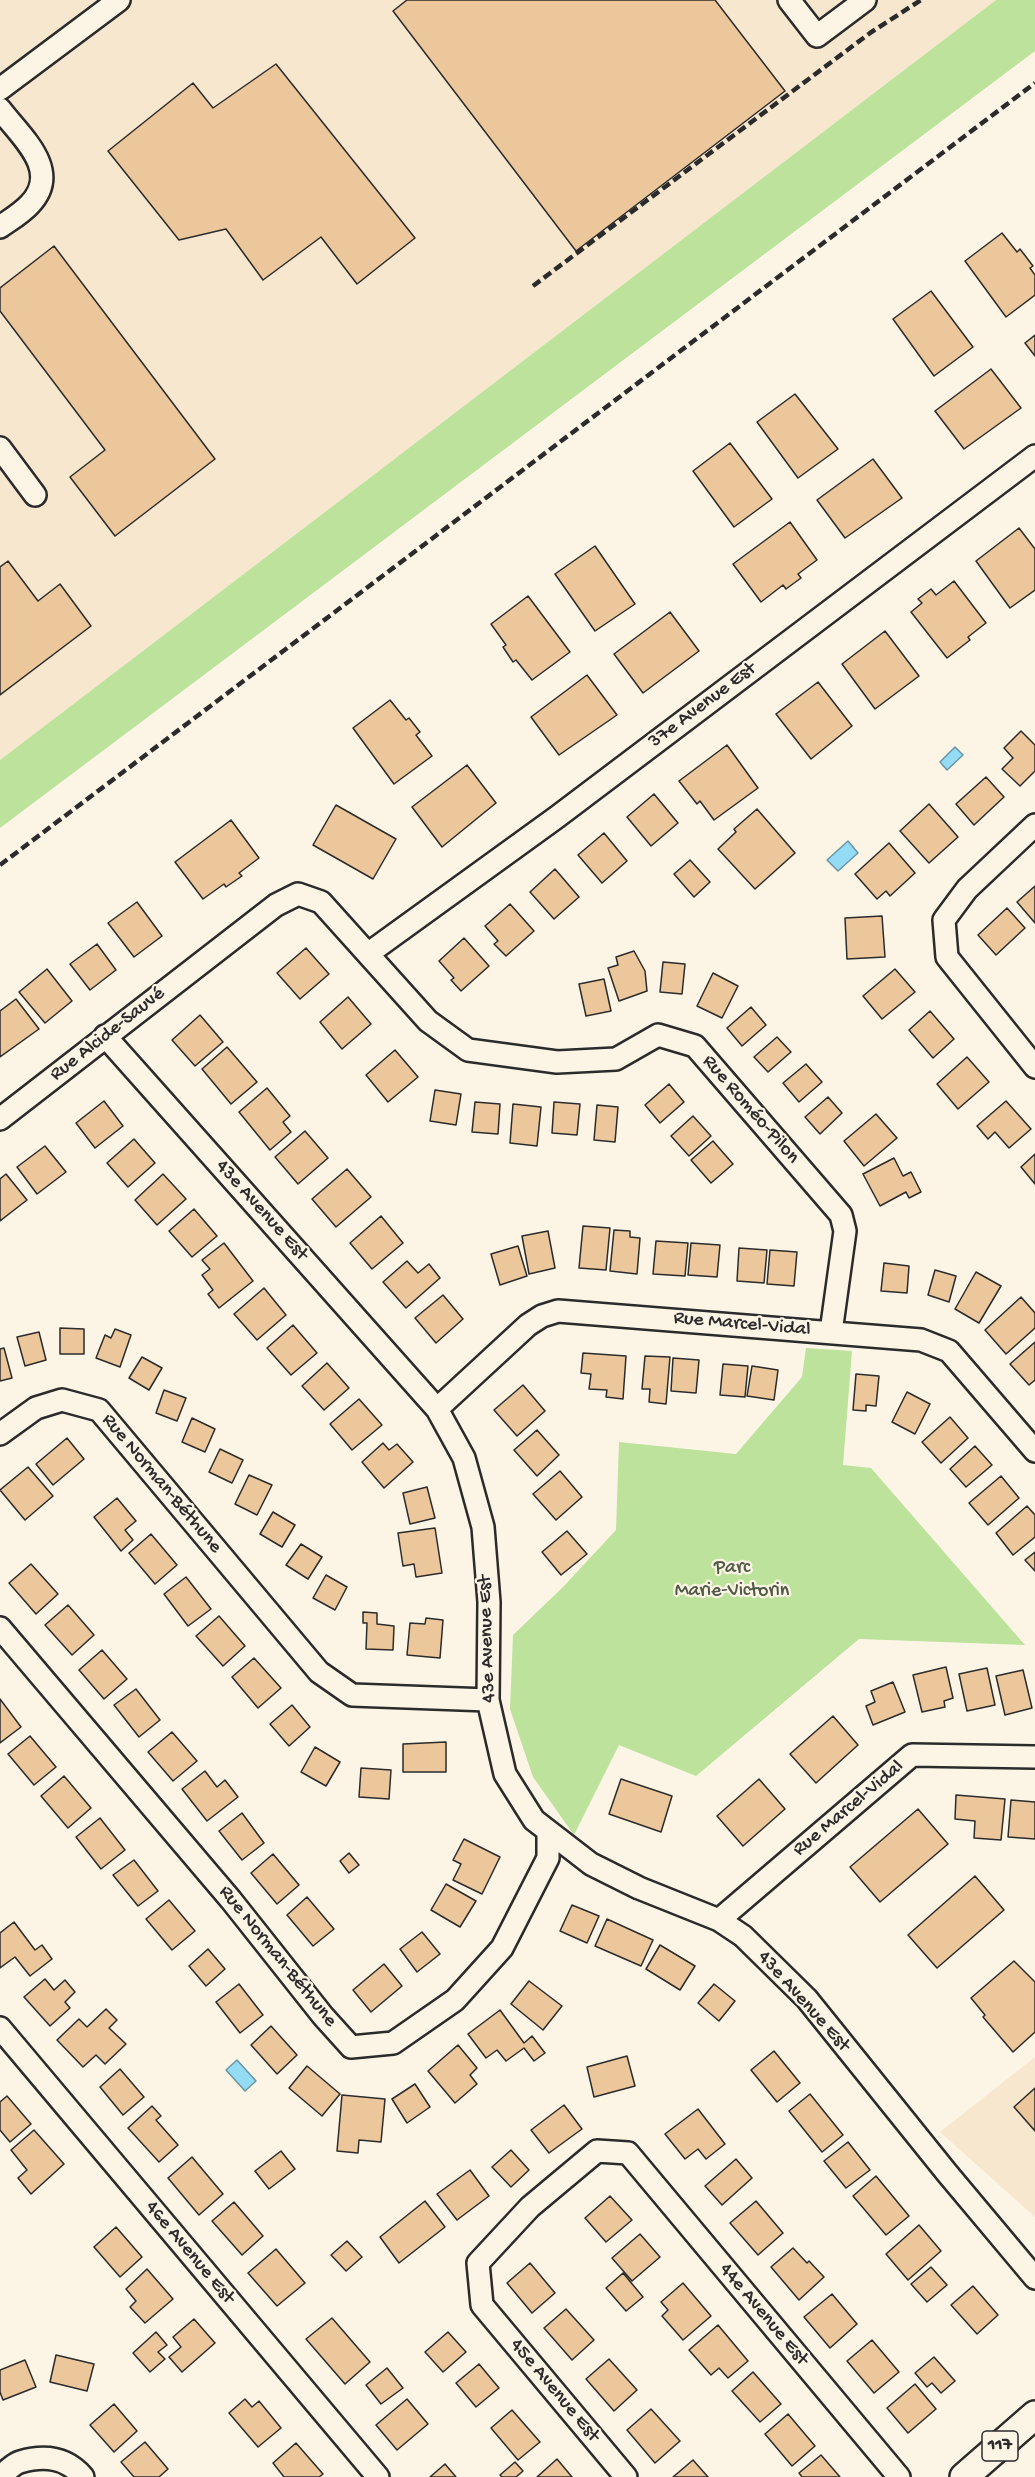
<!DOCTYPE html>
<meta charset="utf-8">
<style>
body{margin:0}
canvas{display:block;background:#fcf5e5}
</style>
<canvas width="1035" height="2477"></canvas>
<script>
const c = document.querySelector('canvas').getContext('2d');
c.lineJoin = 'round';
function paint(path, color) { c.fillStyle = color; c.fill(path, 'evenodd'); }
function strokePath(path, color, width, dash) { c.strokeStyle = color; c.lineWidth = width; c.lineCap = dash ? 'butt' : 'round'; c.setLineDash(dash || []); c.stroke(path); }
function drawText(font, color, halo, rows, align = 'center') {
  c.font = font + ' "Gochi Hand",sans-serif'; c.lineWidth = 4.5; c.setLineDash([]); c.textBaseline = 'middle'; c.strokeStyle = halo; c.fillStyle = color; for (const [text, x, y, turn = 0] of rows) {
    c.save(); c.translate(x, y); c.rotate((+turn || 0) * Math.PI / 180); c.textAlign = isNaN(turn) ? turn : align; if (halo) c.strokeText(text, 0, 0); c.fillText(text, 0, 0); c.restore();
  }
}
paint(new Path2D(`
 M0 0H996L0 760Z
 M1035 2057V2217L940 2132Z`), '#f7e7cf');
paint(new Path2D(`
 M996 0H1035V51L0 828V760Z
 M806 1348 852 1351 843 1465 871 1468 1025 1645 859 1639 696 1776 619 1745 574 1835 533 1777 510 1709 513 1635 563 1587 616 1530 619 1442 736 1454 802 1377Z`), '#bde29c');
const water = new Path2D(`
 M955 747 963 755 947 770 940 762Z
 M848 841 858 853 838 871 827 860Z
 M237 2060 256 2081 245 2091 226 2070Z`);
paint(water, '#94dcf6');
strokePath(water, '#6a95a5', 1.5);
const building = new Path2D(`
 M407 0H715L785 91 576 251 393 11Z
 M276 64 415 238 357 284 321 237 263 280 226 229 179 240 108 151 193 83 213 108Z
 M1002 233 1017 252 1020 249 1033 266 1030 268 1035 275V295L1006 317 965 261Z
 M54 246 215 459 115 536 70 477 105 450 0 311V288Z
 M931 291 973 347 934 376 893 319Z
 M1035 335V356L1025 343Z
 M991 369 1021 408 964 449 935 411Z
 M795 394 838 449 798 478 757 422Z
 M730 443 772 499 734 527 693 471Z
 M873 459 902 498 845 538 817 500Z
 M790 522 817 560 798 574 801 578 786 589 783 585 761 602 733 564Z
 M1019 528 1035 549V590L1010 608 976 561Z
 M595 546 635 604 595 631 555 574Z
 M8 561 38 601 60 584 91 626 0 695V567Z
 M954 581 986 623 968 637 970 640 947 658 911 612 922 603 918 599 931 589 936 595Z
 M528 596 570 652 532 680 516 660 513 662 503 647 506 645 491 624Z
 M670 612 699 651 643 693 614 654Z
 M885 631 919 676 875 709 842 664Z
 M587 675 617 715 559 755 531 717Z
 M818 682 852 726 811 759 776 714Z
 M390 700 406 720 409 718 420 732 416 735 432 756 394 784 353 728Z
 M1021 731 1035 745V771L1020 786 1002 769 1013 758 1004 748Z
 M727 745 758 788 714 820 700 801 697 804 679 781Z
 M467 765 496 803 442 847 412 807Z
 M986 777 1004 797 974 825 956 804Z
 M654 794 678 823 651 846 627 817Z
 M929 804 958 837 929 863 900 831Z
 M336 805 396 839 373 879 313 845Z
 M757 809 795 853 755 889 718 849 736 832 734 829Z
 M231 820 259 858 239 873 242 876 226 887 224 884 203 899 175 862Z
 M604 833 627 861 602 883 578 855Z
 M889 843 915 873 890 896 886 891 877 899 855 874Z
 M690 860 710 882 694 897 674 874Z
 M555 869 579 897 554 919 530 892Z
 M1035 886V923L1017 902Z
 M137 902 162 936 134 957 108 923Z
 M510 904 534 931 506 956 494 944 498 941 485 926Z
 M1007 908 1025 928 996 955 978 935Z
 M882 916 885 957 847 959 845 918Z
 M464 938 489 966 461 991 451 980 454 978 439 961Z
 M97 944 116 970 90 990 70 964Z
 M306 948 329 974 300 999 277 973Z
 M634 951 645 971 647 991 619 1001 608 968 618 965 616 957Z
 M663 962 685 964 682 994 660 992Z
 M47 969 72 1001 45 1023 19 992Z
 M895 969 915 992 882 1019 863 996Z
 M713 973 738 986 722 1018 697 1006Z
 M604 979 611 1011 586 1016 579 984Z
 M348 997 371 1024 342 1049 320 1022Z
 M16 999 39 1029 0 1057V1011Z
 M751 1007 766 1025 742 1046 727 1028Z
 M930 1011 954 1039 933 1058 909 1030Z
 M200 1015 223 1042 195 1066 172 1040Z
 M777 1037 791 1052 768 1072 754 1057Z
 M227 1047 257 1082 231 1104 202 1069Z
 M395 1050 418 1077 388 1102 366 1075Z
 M967 1057 989 1082 958 1109 937 1084Z
 M806 1064 822 1082 799 1102 783 1083Z
 M669 1084 684 1102 660 1123 645 1105Z
 M267 1088 290 1116 283 1122 291 1132 270 1150 239 1112Z
 M435 1090 461 1094 456 1125 430 1121Z
 M828 1097 842 1113 820 1134 805 1117Z
 M104 1101 123 1126 95 1148 76 1123Z
 M1006 1101 1031 1129 1009 1148 995 1132 988 1139 977 1126Z
 M475 1102 500 1104 498 1134 472 1132Z
 M554 1102 580 1104 577 1135 552 1133Z
 M513 1104 541 1107 537 1146 510 1143Z
 M597 1105 618 1107 615 1142 594 1140Z
 M876 1114 897 1138 864 1166 844 1141Z
 M693 1116 711 1136 689 1156 671 1136Z
 M305 1131 328 1158 298 1184 275 1157Z
 M134 1139 155 1163 128 1187 107 1163Z
 M713 1141 733 1164 711 1183 691 1160Z
 M45 1146 66 1172 37 1194 17 1167Z
 M1035 1154V1184L1021 1167Z
 M894 1158 903 1176 911 1172 921 1192 909 1198 906 1192 880 1206 863 1174Z
 M347 1169 371 1197 336 1227 312 1199Z
 M6 1174 27 1200 0 1221V1179Z
 M163 1174 186 1199 157 1225 135 1200Z
 M194 1209 217 1236 192 1257 169 1231Z
 M381 1216 403 1243 372 1269 350 1243Z
 M583 1226 610 1228 606 1270 579 1268Z
 M614 1230 630 1231V1237L640 1238 637 1274 610 1271Z
 M548 1231 555 1268 529 1274 522 1236Z
 M656 1241 688 1243 685 1276 653 1274Z
 M224 1243 253 1281 219 1308 208 1294 213 1290 202 1275 210 1269 202 1260Z
 M691 1243 720 1245 717 1277 688 1275Z
 M518 1246 527 1276 500 1285 491 1254Z
 M739 1248 767 1250 764 1283 737 1281Z
 M770 1250 797 1252 794 1286 767 1284Z
 M407 1261 418 1273 429 1264 440 1278 406 1308 383 1282Z
 M884 1263 909 1266 907 1293 881 1291Z
 M935 1270 956 1276 949 1302 928 1295Z
 M976 1272 1001 1286 979 1323 955 1309Z
 M264 1288 286 1315 257 1340 234 1314Z
 M443 1295 463 1319 436 1343 415 1318Z
 M1021 1297 1035 1313V1328L1006 1354 985 1330Z
 M293 1325 317 1353 291 1375 267 1348Z
 M60 1328 84 1329V1354H60Z
 M115 1329 131 1335 120 1367 96 1358 105 1335 111 1338Z
 M39 1332 46 1360 25 1366 17 1337Z
 M1035 1342V1380L1029 1385 1010 1364Z
 M4 1348 12 1378 0 1381V1349Z
 M583 1353 626 1356 623 1399 606 1397 607 1390 589 1389 591 1374 581 1373Z
 M645 1356 670 1357 666 1404 649 1402 650 1389H642Z
 M142 1357 162 1368 149 1390 129 1378Z
 M673 1358 699 1360 696 1393 671 1391Z
 M327 1363 349 1388 324 1410 302 1386Z
 M723 1364 748 1366 745 1397 720 1395Z
 M752 1366 778 1370 774 1400 747 1396Z
 M856 1374 879 1376 876 1406 866 1405V1411L853 1410Z
 M523 1385 545 1411 517 1436 494 1410Z
 M164 1390 186 1398 177 1421 156 1413Z
 M907 1392 930 1404 915 1434 892 1422Z
 M359 1399 382 1425 352 1450 330 1424Z
 M950 1417 968 1438 941 1463 922 1442Z
 M192 1418 215 1429 205 1452 182 1442Z
 M537 1430 559 1455 537 1476 514 1450Z
 M67 1438 84 1459 53 1485 36 1464Z
 M383 1443 389 1450 397 1444 413 1462 384 1488 362 1462Z
 M975 1446 992 1465 966 1487 950 1469Z
 M220 1449 243 1460 232 1483 209 1472Z
 M28 1467 53 1496 25 1520 0 1490Z
 M560 1471 582 1497 556 1520 533 1494Z
 M249 1475 272 1485 257 1515 235 1504Z
 M1001 1476 1019 1498 988 1525 969 1503Z
 M427 1487 435 1518 410 1524 403 1493Z
 M117 1498 136 1521 125 1530 133 1540 121 1551 94 1517Z
 M1027 1506 1035 1515V1537L1013 1555 996 1533Z
 M273 1512 295 1525 282 1547 260 1534Z
 M435 1528 442 1573 416 1577 414 1564 403 1566 398 1533Z
 M567 1531 587 1554 561 1575 542 1552Z
 M151 1534 177 1565 155 1584 129 1553Z
 M301 1544 322 1557 308 1579 286 1565Z
 M1035 1552V1571L1025 1560Z
 M31 1564 58 1594 36 1614 9 1583Z
 M326 1575 347 1587 335 1610 313 1598Z
 M186 1577 211 1609 188 1626 164 1594Z
 M68 1605 94 1635 72 1655 45 1625Z
 M363 1612 377 1613V1624L394 1626 393 1650 366 1649 367 1623H363Z
 M219 1616 245 1646 223 1666 196 1636Z
 M426 1618 443 1620 440 1658 407 1655 410 1623 425 1624Z
 M102 1650 127 1679 104 1699 79 1670Z
 M254 1658 281 1688 258 1708 232 1677Z
 M946 1667 953 1698 944 1701 945 1707 922 1712 913 1675Z
 M987 1668 995 1705 967 1711 959 1674Z
 M1023 1670 1032 1708 1005 1715 996 1676Z
 M893 1682 905 1712 873 1725 866 1706 875 1702 871 1691Z
 M136 1689 160 1720 139 1737 114 1705Z
 M0 1699 21 1727 0 1743Z
 M292 1705 310 1727 289 1746 270 1724Z
 M833 1716 858 1745 816 1783 790 1754Z
 M172 1732 197 1761 173 1781 148 1752Z
 M30 1736 56 1767 34 1785 8 1754Z
 M446 1742V1772H403V1744Z
 M315 1747 340 1762 326 1786 301 1772Z
 M361 1768 391 1770 389 1799 359 1797Z
 M205 1771 217 1787 225 1780 238 1797 207 1821 182 1789Z
 M64 1776 91 1808 68 1828 41 1796Z
 M621 1779 672 1796 661 1832 609 1814Z
 M759 1779 785 1809 743 1846 717 1816Z
 M956 1795 1005 1799 1001 1840 974 1838 975 1821 955 1819Z
 M1011 1800 1035 1802V1839L1008 1837Z
 M918 1809 948 1844 880 1902 850 1867Z
 M242 1813 264 1843 242 1860 219 1831Z
 M100 1818 125 1850 101 1869 76 1837Z
 M464 1839 500 1857 482 1894 453 1880 461 1864 453 1860Z
 M349 1853 359 1865 349 1873 340 1861Z
 M273 1854 299 1885 277 1904 251 1873Z
 M134 1860 158 1891 138 1906 113 1875Z
 M975 1876 1004 1910 937 1968 908 1935Z
 M446 1884 476 1901 460 1927 431 1910Z
 M307 1897 334 1929 313 1946 287 1915Z
 M169 1900 195 1931 172 1950 146 1919Z
 M572 1905 599 1916 587 1943 560 1931Z
 M607 1919 653 1940 641 1966 595 1946Z
 M14 1922 35 1950 42 1945 52 1959 30 1976 15 1957 0 1968V1933Z
 M422 1932 440 1954 417 1972 400 1949Z
 M660 1945 695 1966 680 1990 646 1969Z
 M208 1949 225 1969 206 1986 189 1966Z
 M1014 1961 1035 1982V2032L1013 2052 983 2017 985 2015 971 1998Z
 M384 1964 402 1986 371 2012 353 1990Z
 M45 1979 54 1990 65 1980 75 1992 65 2002 70 2008 50 2026 24 1997Z
 M529 1981 562 2006 543 2030 511 2004Z
 M239 1984 263 2015 240 2033 216 2002Z
 M714 1984 735 2001 719 2021 698 2003Z
 M106 2009 117 2020 109 2028 126 2044 105 2064 96 2055 83 2067 57 2040 79 2019 87 2027Z
 M500 2010 524 2043 532 2036 545 2053 534 2061 524 2048 506 2061 497 2050 486 2058 468 2034Z
 M271 2026 297 2055 277 2074 251 2045Z
 M458 2045 477 2068 470 2075 477 2084 455 2103 428 2071Z
 M774 2051 800 2083 777 2102 751 2070Z
 M627 2056 635 2086 594 2097 587 2067Z
 M307 2066 340 2094 322 2116 289 2088Z
 M120 2069 144 2097 123 2115 100 2087Z
 M415 2084 430 2107 407 2123 392 2099Z
 M1035 2088V2131L1014 2107Z
 M810 2094 843 2135 822 2152 789 2111Z
 M342 2095 385 2099 381 2142 359 2140 358 2153 337 2151Z
 M7 2096 31 2124 10 2142 0 2130V2102Z
 M564 2105 582 2129 549 2153 531 2130Z
 M152 2106 161 2116 156 2120 178 2145 159 2162 128 2128Z
 M698 2109 725 2144 706 2159 698 2149 685 2159 665 2134Z
 M34 2130 64 2164 31 2194 18 2178 27 2170 11 2150Z
 M848 2142 870 2170 846 2188 824 2161Z
 M511 2150 529 2170 511 2187 492 2167Z
 M281 2151 295 2169 269 2189 255 2171Z
 M192 2157 223 2194 199 2215 168 2178Z
 M736 2159 752 2178 722 2205 705 2186Z
 M470 2170 489 2196 457 2220 437 2194Z
 M876 2176 909 2216 886 2235 853 2196Z
 M610 2196 632 2220 606 2242 585 2218Z
 M425 2201 445 2227 399 2263 380 2237Z
 M756 2201 783 2233 758 2255 730 2223Z
 M234 2202 263 2236 242 2255 212 2221Z
 M919 2225 941 2251 908 2280 886 2254Z
 M116 2227 142 2257 120 2277 94 2247Z
 M640 2234 660 2257 632 2281 612 2258Z
 M347 2241 362 2257 346 2271 331 2255Z
 M793 2248 807 2263 809 2261 824 2277 799 2300 771 2267Z
 M276 2249 305 2283 277 2306 248 2273Z
 M530 2263 555 2293 532 2313 507 2283Z
 M931 2267 947 2285 927 2302 911 2284Z
 M147 2269 173 2299 145 2323 130 2307 136 2301 126 2289Z
 M623 2273 643 2297 626 2311 606 2288Z
 M683 2283 711 2316 683 2340 662 2316 668 2310 661 2302Z
 M973 2286 998 2315 977 2334 951 2305Z
 M832 2294 857 2324 830 2348 804 2317Z
 M566 2309 594 2340 572 2360 544 2328Z
 M332 2318 370 2362 345 2384 306 2339Z
 M194 2319 215 2343 182 2372 169 2357 181 2347 173 2337Z
 M718 2325 748 2361 728 2378 719 2368 711 2375 689 2350Z
 M156 2332 167 2345 158 2352 165 2359 150 2372 133 2353Z
 M448 2332 466 2352 443 2372 425 2352Z
 M872 2340 899 2372 874 2393 847 2361Z
 M56 2355 94 2364 87 2391 50 2382Z
 M934 2357 955 2381 941 2393 932 2383 927 2387 915 2373Z
 M609 2359 637 2390 614 2411 586 2379Z
 M25 2360 36 2387 3 2400 0 2392V2370Z
 M479 2364 499 2388 476 2407 456 2383Z
 M387 2368 403 2388 381 2404 366 2385Z
 M753 2372 781 2404 760 2422 732 2391Z
 M915 2384 936 2409 908 2433 887 2408Z
 M245 2399 252 2407 259 2401 281 2428 258 2447 229 2413Z
 M407 2399 428 2424 397 2450 376 2425Z
 M114 2404 137 2431 114 2452 90 2425Z
 M651 2409 680 2441 655 2463 627 2430Z
 M512 2410 540 2442 518 2460 491 2428Z
 M788 2414 815 2446 792 2466 765 2434Z
 M145 2442 168 2469 159 2477H134L121 2462Z
 M296 2443 323 2474 319 2477H284L273 2463Z
 M821 2455 840 2477H802L799 2473Z
 M557 2459 572 2477H537Z
 M693 2460 708 2477H673Z
 M515 2462 523 2471 516 2477H502L500 2475Z
 M445 2464 456 2477H430Z`);
paint(building, '#ecc79c');
strokePath(building, '#2b2b2b', 1.5);
const minor = new Path2D(`
 M789 0 817 36 865 0
 M0 89 119 0
 M0 109C21 137 62 170 30 204 22 213 10 220 0 227
 M0 448 35 495
 M1035 825 967 889 944 920 947 957 1035 1067
 M369 953 557 817 1035 456
 M105 1036 437 1409 464 1458 483 1527 489 1602 488 1700 505 1774 534 1820 591 1864 639 1888 719 1920 743 1936 807 1999 947 2173 1035 2278
 M0 1119 276 905 298 894 321 902 428 1021 468 1050 557 1062 616 1059 658 1035 695 1046 841 1215 845 1231 831 1332
 M437 1409 528 1325 542 1316 558 1311 921 1340 949 1351 1035 1451
 M0 1434 36 1408 62 1400 99 1410 319 1672 352 1695 488 1700
 M0 1628 231 1900 323 2016 351 2047 393 2043 455 2000 502 1948 548 1858V1833
 M719 1920 912 1755 1035 1757
 M0 2028 378 2477
 M0 2477C6 2472 13 2464 20 2462 44 2455 66 2457 83 2477
 M626 2477 482 2305 478 2263 530 2207 597 2151 628 2153 899 2477`);
const major = new Path2D(`
 M964 2477 1035 2415`);
strokePath(minor, '#2b2b2b', 26);
strokePath(major, '#2b2b2b', 32);
strokePath(minor, '#fcf5e5', 21);
strokePath(major, '#fcf5e5', 27);
strokePath(new Path2D(`
 M533 286 870 33 921 0
 M0 865 1035 83`), '#2b2b2b', 4.5, [9, 4.5]);
for (const [x, y, w] of [
 [1000,2446,36]
]) { const box = new Path2D(); box.roundRect(x - w / 2, y - 15, w, 30, 4.5); c.fillStyle = '#fcf5e5'; c.fill(box); strokePath(box, '#2b2b2b', 1.5); }
drawText('bold 18px', '#2b2b2b', null, [
 ["117",1000,2446]
]);
drawText('20px', '#2b2b2b', '#fcf5e5', [
 ["37e Avenue Est",703,706,-37],
 ["Rue Alcide-Sauvé",108,1035,-38],
 ["Rue Roméo-Pilon",750,1110,49],
 ["43e Avenue Est",261,1211,48],
 ["Rue Marcel-Vidal",742,1325,5],
 ["Rue Norman-Béthune",161,1484,50],
 ["43e Avenue Est",488,1639,-92],
 ["Rue Marcel-Vidal",849,1809,-40],
 ["Rue Norman-Béthune",277,1957,51],
 ["43e Avenue Est",803,2002,48],
 ["46e Avenue Est",189,2253,50],
 ["44e Avenue Est",763,2315,50],
 ["45e Avenue Est",554,2391,50]
]);
drawText('20px', '#505947', '#fcf5e5', [
 ["Parc",732,1569],
 ["Marie-Victorin",732,1592]
]);
</script>
